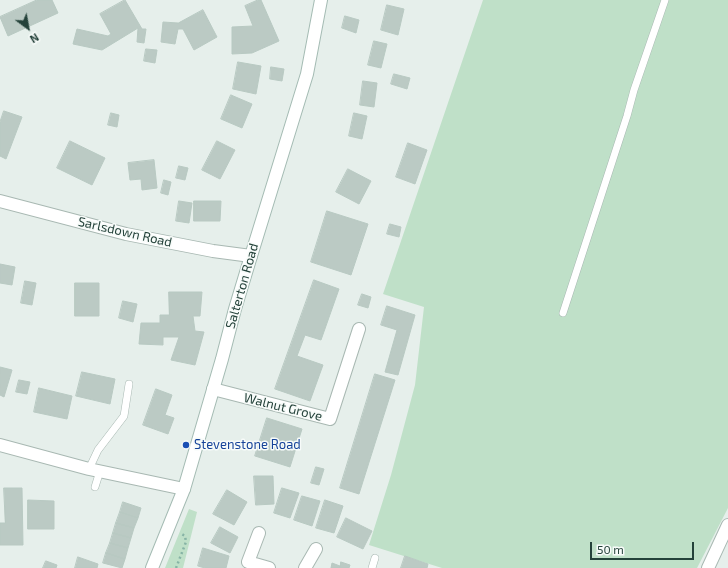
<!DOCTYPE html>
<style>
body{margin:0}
#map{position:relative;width:728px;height:568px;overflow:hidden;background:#e6efeb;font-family:"Exo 2",sans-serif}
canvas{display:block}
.north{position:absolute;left:8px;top:8px;width:40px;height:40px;-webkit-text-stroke:3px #f7fbf9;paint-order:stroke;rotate:148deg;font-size:11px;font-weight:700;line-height:16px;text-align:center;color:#24423a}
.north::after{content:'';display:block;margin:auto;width:14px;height:18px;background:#24423a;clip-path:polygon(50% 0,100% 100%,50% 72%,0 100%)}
.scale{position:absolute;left:590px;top:542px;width:104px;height:18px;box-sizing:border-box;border:2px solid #24423a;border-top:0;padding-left:5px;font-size:12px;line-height:14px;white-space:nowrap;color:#24423a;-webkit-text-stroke:3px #f7fbf9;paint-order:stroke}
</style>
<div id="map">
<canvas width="728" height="568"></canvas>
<div class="north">N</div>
<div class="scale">50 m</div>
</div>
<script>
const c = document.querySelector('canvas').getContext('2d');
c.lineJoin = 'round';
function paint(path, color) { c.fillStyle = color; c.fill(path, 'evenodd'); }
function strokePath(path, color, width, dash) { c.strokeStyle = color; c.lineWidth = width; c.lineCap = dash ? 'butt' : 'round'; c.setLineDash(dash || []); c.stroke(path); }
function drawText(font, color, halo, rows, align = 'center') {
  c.font = font + ' "Exo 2",sans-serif'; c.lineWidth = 3; c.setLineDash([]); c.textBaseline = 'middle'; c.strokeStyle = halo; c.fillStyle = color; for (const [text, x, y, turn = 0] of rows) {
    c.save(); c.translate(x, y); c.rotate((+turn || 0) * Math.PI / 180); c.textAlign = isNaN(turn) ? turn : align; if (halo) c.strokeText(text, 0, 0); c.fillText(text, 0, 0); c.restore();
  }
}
paint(new Path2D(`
 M483 0H728V508L697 568H442L369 545 391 475 415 385 424 307 383 294Z
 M189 509 197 512 183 568H165Z`), '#bfe0c8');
const building = new Path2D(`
 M37 0H52L58 13 8 36 0 17Z
 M125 0 142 29H146L144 43 137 42 138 28 102 50 73 44 77 29 108 36 111 34 100 14Z
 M258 0H261L279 41 252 53 232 54V27L253 26 245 6Z
 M387 5 404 9 398 35 381 30Z
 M203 10 217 37 194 50 183 29H178L175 44 161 42 163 22 178 23Z
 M345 16 359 20 356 33 342 28Z
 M374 41 387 44 381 68 368 65Z
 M146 49 157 50 155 63 144 61Z
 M238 62 261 66 256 94 233 89Z
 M271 67 284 69 282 81 270 79Z
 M394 74 410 78 407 89 391 84Z
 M363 81 377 83 374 107 360 105Z
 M231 95 252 104 242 128 221 119Z
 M4 111 22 117 6 159 0 156V122Z
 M111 113 119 115 117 127 108 125Z
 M354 113 367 116 362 139 349 136Z
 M70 141 105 158 92 185 57 168Z
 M217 141 235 150 220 179 202 170Z
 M408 143 427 150 415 184 396 177Z
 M154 160 157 188 142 190 141 179 130 180 128 163Z
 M179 166 188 168 185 180 176 178Z
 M348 169 371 181 359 204 336 192Z
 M164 180 171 182 168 195 161 193Z
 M179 201 192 203 189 223 176 221Z
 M194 201H221L220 221H194Z
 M327 211 368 224 351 275 311 262Z
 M390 224 401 227 399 237 387 234Z
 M0 264 15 267 12 285 0 283Z
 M314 280 339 289 321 340 305 335 297 356 323 365 310 401 275 389Z
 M25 281 36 283 32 305 21 303Z
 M75 283H99V316H75Z
 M169 292H202L200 316H193L195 331 204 332 195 365 171 360 179 337H163V345L139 344 141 323H160V315H169Z
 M362 294 371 297 368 308 358 305Z
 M123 301 137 304 133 322 119 318Z
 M387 306 415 315 398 375 385 372 397 330 381 325Z
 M0 367 12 370 4 397 0 395Z
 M82 372 115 379 110 404 76 396Z
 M375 374 395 380 359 494 340 488Z
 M19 380 30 382 27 394 16 392Z
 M39 388 72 396 67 419 34 412Z
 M156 389 172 395 165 415 174 418 168 434 143 425Z
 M267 418 302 429 290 467 255 456Z
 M316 467 324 469 319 485 311 483Z
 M254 476H273L274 504 256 505Z
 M4 488H22L23 545H0V523H5Z
 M282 488 299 493 290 518 274 513Z
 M227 490 247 502 234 525 213 514Z
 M302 496 320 501 312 526 294 520Z
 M28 500 54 501V529H28Z
 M325 500 343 506 334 533 316 528Z
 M123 502 141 508 138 518 120 512Z
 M120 512 138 518 134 528 116 523Z
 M346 518 372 531 363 549 337 537Z
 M116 523 134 528 131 538 113 533Z
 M220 527 238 537 230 553 211 543Z
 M113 533 131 538 128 548 110 543Z
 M110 543 128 548 125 559 106 553Z
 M203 548 229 556 226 568H205L198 566Z
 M106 553 125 559 122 568 103 563Z
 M405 556 428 564 427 568H401Z
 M78 557 98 564 97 568H75Z
 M46 561 57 565 56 568H43Z
 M341 562 350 565 349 568H331L332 563 340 566Z`);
paint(building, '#bbcac4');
strokePath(building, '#b8c9c2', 1);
const service = new Path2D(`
 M563 313 627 116 634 90 665 0
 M89 469 98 450 124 416 129 384
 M95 487 100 471
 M372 568 375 558`);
const minor = new Path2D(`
 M0 201 126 234 213 251 251 256
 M213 389 330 419 359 329
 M0 445 89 469 184 489
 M259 533 248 562 269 568
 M305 568 316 549
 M708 568 728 525`);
const secondary = new Path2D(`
 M152 568 184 489 222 359 235 309 251 256 307 74 321 0`);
strokePath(service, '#a8b8b2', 8);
strokePath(minor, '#a8b8b2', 14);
strokePath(secondary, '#a4bbb3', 14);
strokePath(new Path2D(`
 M176 568 186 542 185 536 180 533`), '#86b3a5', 2.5, [2, 3]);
strokePath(service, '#fff', 7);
strokePath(minor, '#fff', 12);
strokePath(secondary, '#fff', 12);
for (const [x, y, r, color] of [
 [186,445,4,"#1a4fb4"]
]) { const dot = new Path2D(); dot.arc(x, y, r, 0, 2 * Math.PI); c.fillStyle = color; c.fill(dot); strokePath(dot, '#f7fbf9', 1.5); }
drawText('13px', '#24423a', '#f7fbf9', [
 ["Sarlsdown Road",125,232,13],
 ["Salterton Road",242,286,-74],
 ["Walnut Grove",283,407,14]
]);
drawText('13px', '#164399', '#f7fbf9', [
 ["Stevenstone Road",194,445]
], 'left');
</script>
